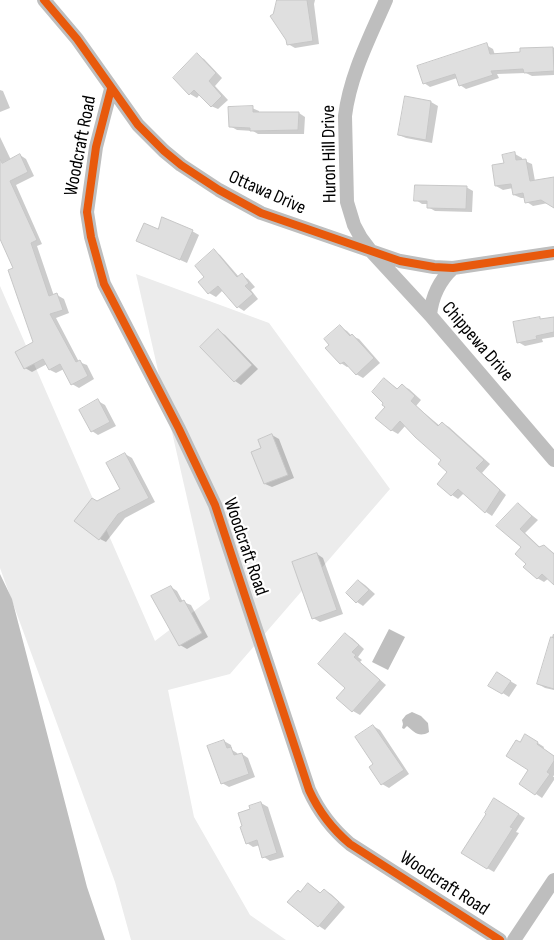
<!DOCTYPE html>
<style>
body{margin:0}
canvas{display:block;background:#fff}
</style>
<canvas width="554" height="940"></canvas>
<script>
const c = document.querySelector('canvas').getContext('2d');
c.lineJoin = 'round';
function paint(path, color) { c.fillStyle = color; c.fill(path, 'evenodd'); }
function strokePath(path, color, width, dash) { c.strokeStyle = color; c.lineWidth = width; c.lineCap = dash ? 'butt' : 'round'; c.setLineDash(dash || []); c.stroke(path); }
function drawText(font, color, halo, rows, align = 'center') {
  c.font = font + ' "Sofia Sans Condensed",sans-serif'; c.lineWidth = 4.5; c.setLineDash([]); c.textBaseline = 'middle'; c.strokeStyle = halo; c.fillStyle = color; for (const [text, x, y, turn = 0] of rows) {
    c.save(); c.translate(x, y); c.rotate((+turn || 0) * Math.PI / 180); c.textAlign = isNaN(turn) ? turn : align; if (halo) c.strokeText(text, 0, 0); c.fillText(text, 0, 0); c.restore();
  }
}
paint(new Path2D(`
 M136 274 269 323 390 489 230 674 168 690 194 817 250 915 286 940H131L115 882 0 568V286L155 641 210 599Z`), '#ececec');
paint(new Path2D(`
 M0 574 12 599 87 887 105 940H0Z
 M389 629 405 637 388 670 372 662Z
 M412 712 421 716 428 723 429 732C419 738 414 732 407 726L404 729 402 728 403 724 402 720 406 715Z`), '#bfbfbf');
paint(new Path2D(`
 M278 0H315L314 4 319 44 295 48 288 44 275 14Z
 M486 45 493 49 495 55 521 54V50L553 48H554V75L532 76 526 73 497 74 499 78 466 89 460 85 457 78 430 87 424 83Z
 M197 55 204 59 222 78 215 86 228 100 218 109 211 106 200 94 197 98 190 94 175 78Z
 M0 90 3 91 10 108 0 112Z
 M406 97 431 102 438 106 432 143 406 138 399 135Z
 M252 108 259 111V114L299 113 305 117 304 134H258L253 131 237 130 230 126Z
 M0 137 11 160 20 155 26 159 34 176 16 185 42 244 37 246 54 296 57 295 64 299 69 313 56 318 79 362 87 365 94 379 79 388 72 384 64 369 56 373 50 370 47 364 32 372 25 368 34 343 15 269 0 236Z
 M515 154 522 158V161H525L532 164 535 181 554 178V207L548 203 533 206 527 202 526 198H521L514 195 513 188 503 190 496 186 505 164Z
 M466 187 473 191 472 212 435 211 428 207V204H422L416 200Z
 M158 230 192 231 199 235 187 263 138 241Z
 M214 251 220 255 239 277 242 275 248 279 255 287 251 290 258 299 244 311 238 307 223 290 216 297 209 293 206 277Z
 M539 318 542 320 554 318V337L542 339 543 342 525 346 518 342Z
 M340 327 347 331 352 336 359 339 380 363 363 378 356 374 349 366 347 367 341 363Z
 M219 331 225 335 258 369 241 385 235 381 202 347Z
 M384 379 398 389 402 386 409 389 421 400 416 406 440 426 442 423 449 427 490 464 482 473 506 495 492 516 486 512 464 493 458 499 452 495 448 472 443 460 406 425 398 434 391 430 387 407Z
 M98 401 105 405 116 426 98 435 92 431Z
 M272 435 279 439 294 478 272 487 265 484 263 449Z
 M125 454 132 458 155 502 125 518 106 542 100 539 98 502 122 490Z
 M518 505 524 509 538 520 525 533 541 548 544 546 554 553V583L549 578 544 582 537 578 527 564 523 547 497 526Z
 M317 554 323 558 343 614 320 622 313 618Z
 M359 581 365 585 375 594 363 606 357 602 347 593Z
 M171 587 177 591 183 602 191 605 208 637 187 649 180 645Z
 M553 634H554V690L545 688 538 684Z
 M346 635 352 638 364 649 358 657 362 660 360 662 386 685 360 715 353 711 338 697 347 688Z
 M498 674 517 685 509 697 490 685Z
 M373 726 380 730 409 774 389 788 382 784 375 765Z
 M532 739 544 747 543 749 554 756V775L553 777H554V780L542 798 536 794 530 770Z
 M224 741 231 745 232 750 237 753 238 755 242 754 248 758 255 777 229 787 222 783Z
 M261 803 268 807 284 857 270 861 264 857 260 845 253 847 247 843 252 810Z
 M501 803 525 818 516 832 519 833 494 872 487 868Z
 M309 884 321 893 324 890 331 894 345 907 325 930 319 926 301 893Z`), '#0003');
const building = new Path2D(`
 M277 0H307L313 41 287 45 286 40 270 16 273 14Z
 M487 43 490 54 520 52V48L553 47 554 71 524 73 523 69 491 71 493 75 459 86 455 74 423 84 417 66Z
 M197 53 216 73 209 81 222 96 211 107 194 90 189 95 173 78Z
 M405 96 431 101 426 140 398 135Z
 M253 106V112H299L298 130 250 131V128L229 127 228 107Z
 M515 152 516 160 526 159 530 181 554 177V208L541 200 525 203 523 193 513 195 511 184 495 186 492 165 504 163 502 155Z
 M20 154 28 172 10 181 37 240 31 243 49 296 57 293 63 310 50 314 76 362 80 360 88 376 71 385 60 364 49 370 43 359 24 369 15 352 33 342 8 270 13 268 0 239V159L2 163Z
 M415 185 467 186 466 209 427 208V201H414Z
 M162 217 193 230 180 260 136 241 144 223 158 229Z
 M214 249 237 277 242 273 249 283 245 286 253 294 237 308 218 286 208 294 198 282 204 277 195 266Z
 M540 317V319L554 317V332L536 336 537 339 517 343 513 322Z
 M340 325 350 336 352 334 374 358 356 375 344 362 340 364 325 348 329 345 324 339Z
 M218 329 252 365 234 382 200 347Z
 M384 378 397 389 402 384 415 396 411 401 438 426 442 422 484 460 476 468 500 490 485 513 458 489 451 496 437 484 447 472 438 464 441 460 415 437 400 421 391 431 375 418 385 407 382 405 383 403 372 392Z
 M98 399 110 422 91 432 79 410Z
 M272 434 288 475 264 484 251 452 261 448 258 440Z
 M125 453 149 498 118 514 99 540 74 521 92 498 97 501 120 489 106 463Z
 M518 503 532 516 520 529 539 547 544 545 554 554V585L542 574 537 579 523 567 526 564 515 554 521 547 496 526Z
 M317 553 337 610 312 619 292 562Z
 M358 580 369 590 356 603 346 593Z
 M171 586 180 602 184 600 202 633 179 646 151 596Z
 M345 633 359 645 352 652 356 655 354 657 380 680 352 712 336 698 345 688 318 664Z
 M551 637 554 638V689L537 684Z
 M497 672 511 681 502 694 488 686Z
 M373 725 404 770 381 785 369 767 373 764 355 737Z
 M525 734 538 742 537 744 554 756V761L547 772 550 774 535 795 519 784 528 770 506 756 516 740 520 742Z
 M224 740 227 748 231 747 234 755 242 753 249 774 221 784 207 746Z
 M494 798 519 814 510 827 513 828 487 869 461 853 486 814 485 813Z
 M261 802 277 853 262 858 257 840 246 844 240 827 242 826 238 813 250 809 249 806Z
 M308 883 320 893 324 889 339 902 318 927 287 902 298 890 300 892Z`);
paint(building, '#dfdfdf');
strokePath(building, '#c7c7c7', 1);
strokePath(new Path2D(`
 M44 0 77 39 138 125 164 151 181 165 219 190 261 213 400 261 434 267 453 268 554 253
 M386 0C370 37 350 75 345 116L347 202 354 225 361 238 370 250 430 315 554 460
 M111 89 96 147 87 212 91 237 104 284 179 429 215 505 309 790C319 812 331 828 350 844L500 940
 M430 315C432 296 439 281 453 268
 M514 940 554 880`), '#bebebe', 14);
strokePath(new Path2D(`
 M44 0 77 39 138 125 164 151 181 165 219 190 261 213 400 261 434 267 453 268 554 253
 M111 89 96 147 87 212 91 237 104 284 179 429 215 505 309 790C319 812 331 828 350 844L500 940`), '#e8590c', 8);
drawText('19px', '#000', '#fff', [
 ["Woodcraft Road",81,146,-79],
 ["Huron Hill Drive",330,154,-91],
 ["Ottawa Drive",267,193,24],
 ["Chippewa Drive",477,342,49],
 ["Woodcraft Road",245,547,71],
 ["Woodcraft Road",444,884,33]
]);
</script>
